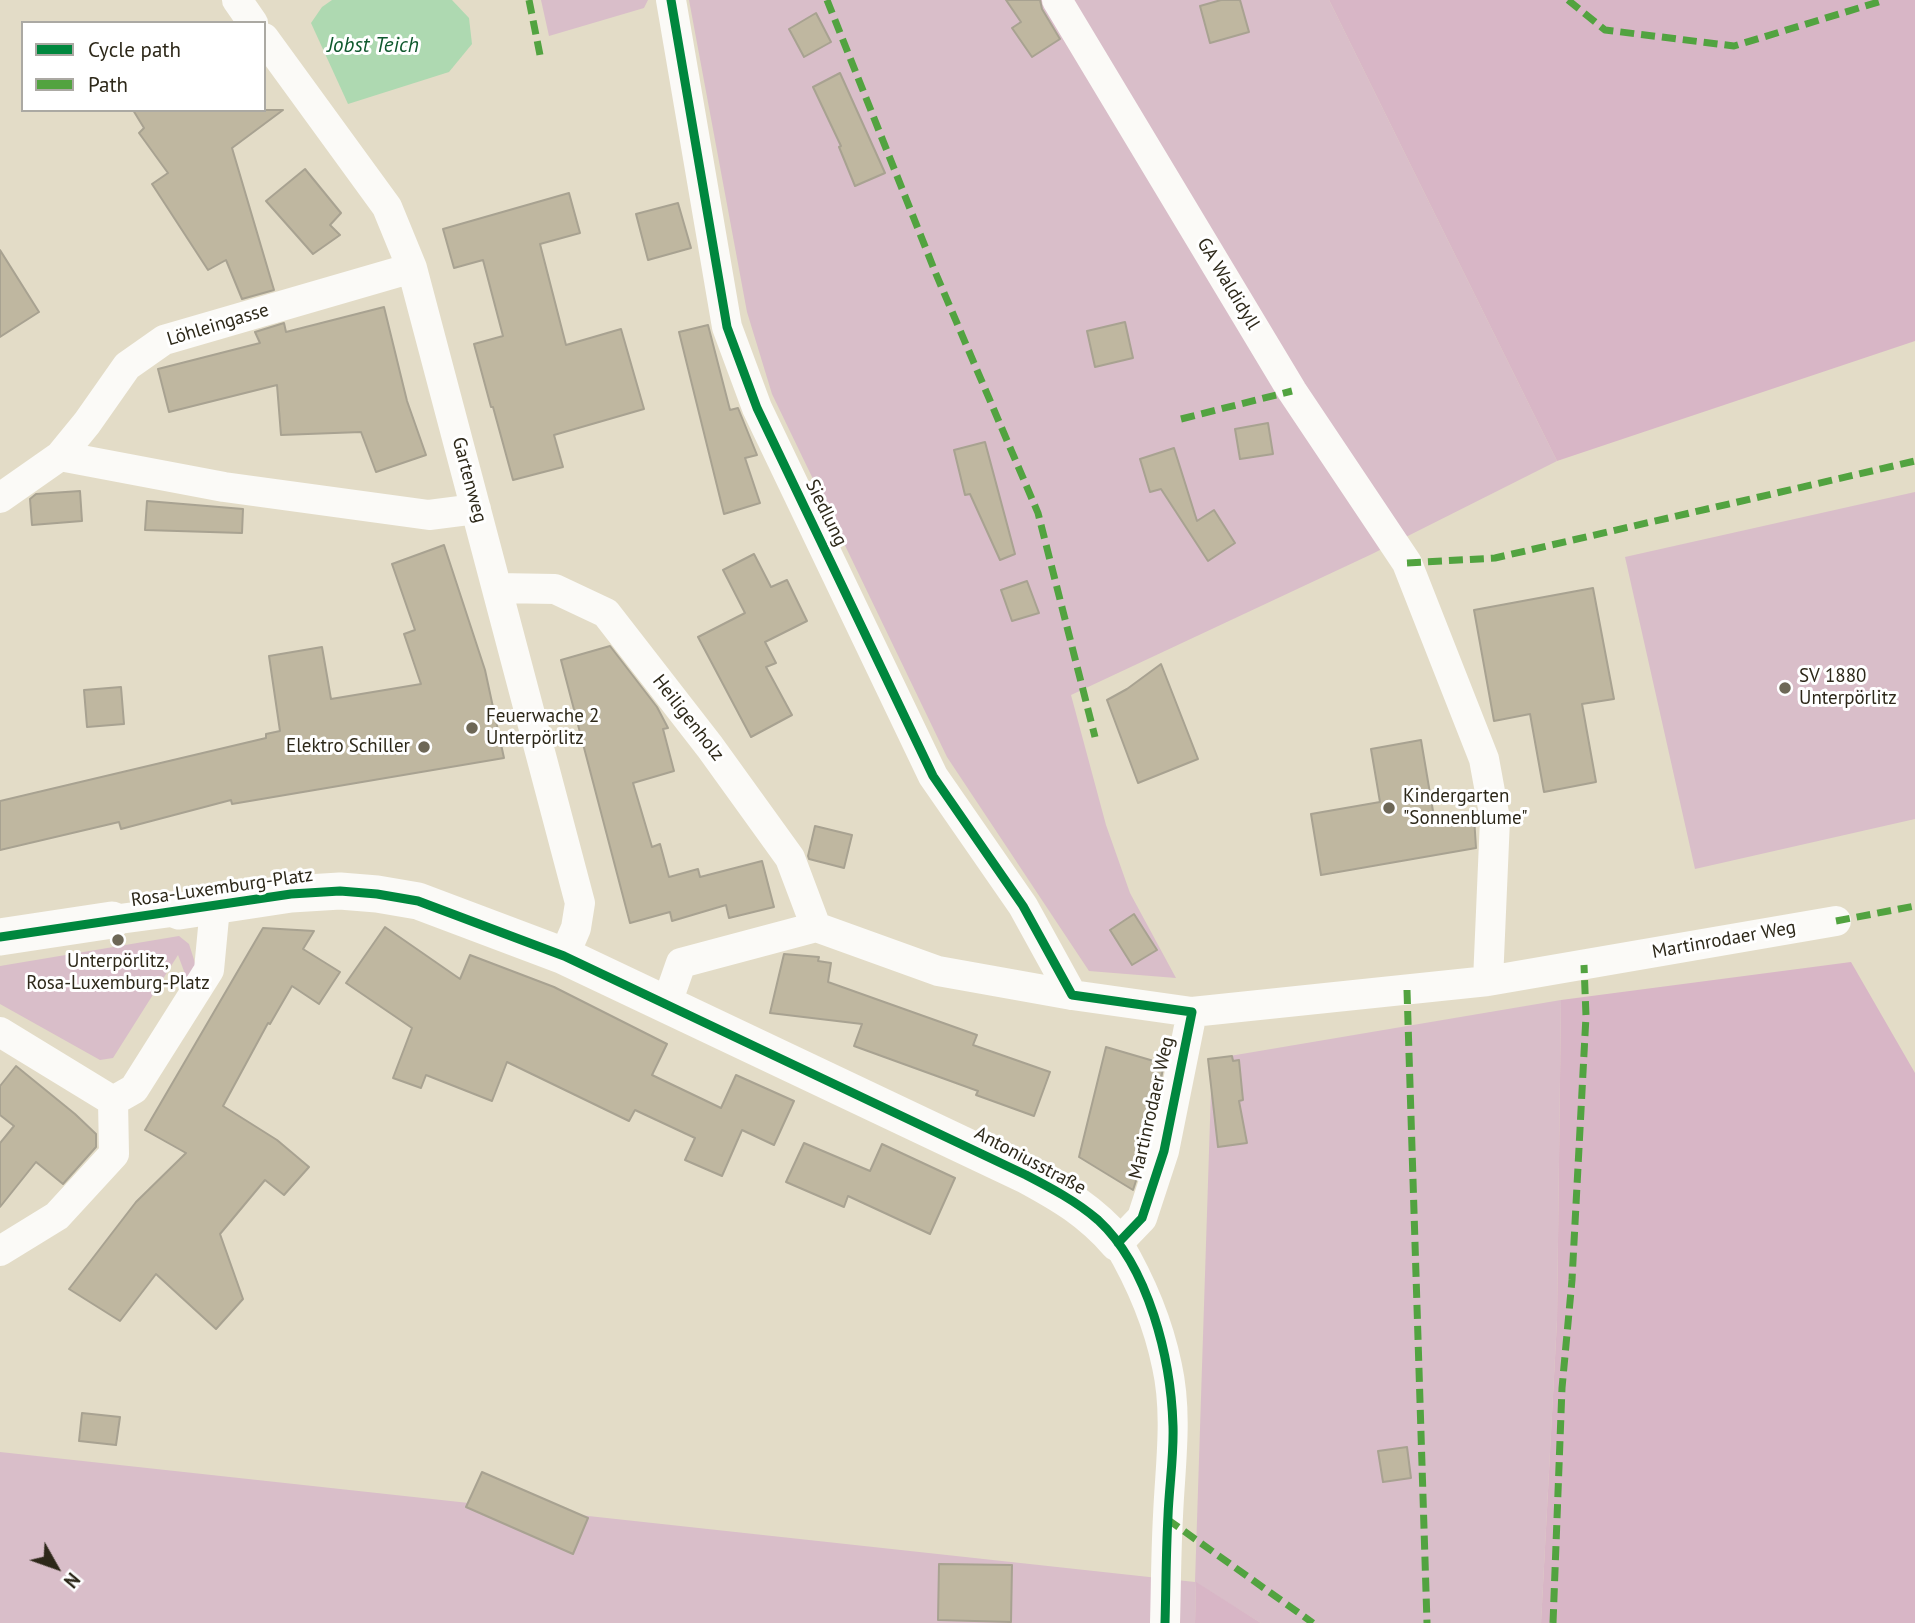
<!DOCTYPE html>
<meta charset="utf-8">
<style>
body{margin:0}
#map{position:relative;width:1915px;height:1623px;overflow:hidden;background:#e3dcc7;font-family:"PT Sans",sans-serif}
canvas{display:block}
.legend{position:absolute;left:21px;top:21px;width:245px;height:91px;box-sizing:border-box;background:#fff;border:2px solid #aba9a3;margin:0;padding:9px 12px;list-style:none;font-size:21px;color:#2d2819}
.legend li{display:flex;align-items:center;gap:14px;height:35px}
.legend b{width:35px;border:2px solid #aba9a3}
.north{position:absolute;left:21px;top:1532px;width:70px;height:70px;-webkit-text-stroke:5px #fff;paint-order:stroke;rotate:130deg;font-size:19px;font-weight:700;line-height:28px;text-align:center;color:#2d2819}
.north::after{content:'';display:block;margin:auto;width:24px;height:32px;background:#2d2819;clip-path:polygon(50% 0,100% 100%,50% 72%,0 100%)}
</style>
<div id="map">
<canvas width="1915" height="1623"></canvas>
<ul class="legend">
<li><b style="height:9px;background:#00873e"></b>Cycle path</li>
<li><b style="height:9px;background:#52a340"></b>Path</li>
</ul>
<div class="north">N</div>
</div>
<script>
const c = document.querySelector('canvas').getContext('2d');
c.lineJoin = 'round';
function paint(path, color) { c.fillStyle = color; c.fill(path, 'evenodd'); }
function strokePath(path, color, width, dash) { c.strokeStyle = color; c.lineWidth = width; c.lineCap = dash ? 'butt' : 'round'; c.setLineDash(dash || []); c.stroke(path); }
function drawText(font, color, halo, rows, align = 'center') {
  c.font = font + ' "PT Sans",sans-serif'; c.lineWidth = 6; c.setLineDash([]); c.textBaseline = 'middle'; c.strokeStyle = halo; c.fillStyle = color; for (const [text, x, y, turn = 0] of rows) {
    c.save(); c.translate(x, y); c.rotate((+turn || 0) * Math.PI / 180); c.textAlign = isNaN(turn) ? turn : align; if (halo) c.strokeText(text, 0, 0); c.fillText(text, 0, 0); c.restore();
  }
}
paint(new Path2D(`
 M541 0H648L644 8 549 36Z
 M689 0H1329L1557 461 1372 554 1071 695 1106 825 1130 893 1176 978 1089 971 947 757 772 394 747 312Z
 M1915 492V819L1695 869 1625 557Z
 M179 936 189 944 196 966 188 982 178 955 113 1058 100 1060 0 1004V966Z
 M1561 1000 1557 1320 1541 1623H1261L1196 1583 1195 1623H0V1452L1195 1582 1212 1059Z`), '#d9bec9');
paint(new Path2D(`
 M1329 0H1915V341L1557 461Z
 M1851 962 1915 1073V1623H1541L1557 1320 1561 1000Z
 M1196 1582 1261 1623H1195Z`), '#d8b6c6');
paint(new Path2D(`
 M332 0H452L469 18 472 44 449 72 348 104 311 23 322 7Z`), '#aed9b1');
const building = new Path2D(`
 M1006 0H1040L1042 9 1060 39 1032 57 1012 28 1021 22Z
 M1221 0H1240L1249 32 1210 43 1200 6Z
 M816 13 831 42 804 57 789 29Z
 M840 73 885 173 855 186 839 147 841 146 813 87Z
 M133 110H283L232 148 274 290 242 299 226 260 208 270 152 184 168 173 139 133 144 128Z
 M305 169 341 213 330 225 340 235 313 254 266 201Z
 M569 193 580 233 540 244 566 345 621 329 644 409 554 435 563 467 513 480 493 407H491L474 344 503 336 483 260 454 268 443 229Z
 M678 203 691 248 648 260 636 214Z
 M0 250 39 312 0 337Z
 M384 307 407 401 426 455 376 472 361 432 281 435 277 385 169 412 158 369 260 343 255 332 284 323 286 332Z
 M1125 322 1133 358 1095 367 1087 331Z
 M708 325 730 410 738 408 757 455 745 458 760 503 724 514 679 332Z
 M1268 423 1273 454 1240 459 1235 429Z
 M985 442 1015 554 1000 560 970 494 965 495 954 450Z
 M1174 448 1197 521 1214 510 1235 543 1208 561 1161 489 1150 492 1140 459Z
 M80 491 82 521 32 525 30 499 36 494Z
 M147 501 243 509 242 533 145 530Z
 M444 545 485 670 504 758 232 804 231 800 121 829 119 822 0 850V801L266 738V734L280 731 269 656 322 647 331 699 421 684 404 634 415 630 392 564Z
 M754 554 771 587 787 580 807 621 765 642 776 663 766 667 792 715 751 737 698 637 745 613 723 570Z
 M1027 581 1039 613 1012 621 1001 590Z
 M1593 588 1614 699 1582 704 1596 782 1544 792 1530 714 1494 721 1474 610Z
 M610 646 657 707 668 728 663 729 674 771 633 783 652 847 660 844 669 877 698 869 700 877 762 861 774 907 729 918 726 905 672 921 670 912 630 923 561 660Z
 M1161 664 1198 759 1138 783 1107 700 1127 689Z
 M121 687 124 724 87 727 84 690Z
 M1421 740 1435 823 1474 817 1476 848 1321 875 1311 814 1380 802 1371 749Z
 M815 826 852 835 844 868 809 859 808 856Z
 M1134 914 1157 950 1132 965 1110 930Z
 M385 927 460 979 470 955 554 987 667 1044 652 1075 721 1108 736 1075 794 1101 774 1145 742 1130 722 1176 685 1160 695 1138 635 1110 629 1121 507 1062 492 1101 426 1075 421 1088 393 1078 412 1028 346 983Z
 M263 928 314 931 303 949 340 972 319 1004 292 986 270 1024 268 1023 223 1106 277 1140 309 1167 284 1195 265 1180 220 1234 243 1299 216 1329 156 1274 120 1321 69 1289 136 1202 186 1153 145 1130Z
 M784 954 819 957 818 961 831 963 828 982 977 1035 973 1045 1050 1072 1034 1116 976 1095 978 1091 854 1046 862 1024 770 1013Z
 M1106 1047 1164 1064 1147 1147 1133 1190 1079 1157Z
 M1232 1056 1233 1061 1239 1060 1243 1100 1239 1101 1247 1143 1218 1147 1208 1059Z
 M16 1066 75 1114 96 1134V1147L63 1184 36 1162 0 1207V1143L14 1126 0 1115V1086Z
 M804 1143 870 1171 882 1144 955 1178 930 1234 848 1196 844 1207 786 1182Z
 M82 1413 120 1417 116 1445 79 1441Z
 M1407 1447 1411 1478 1383 1482 1378 1451Z
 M482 1472 588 1518 573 1554 466 1507Z
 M939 1564 1012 1565 1011 1622 938 1620Z`);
paint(building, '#bfb7a0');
strokePath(building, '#a8a291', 2);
strokePath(new Path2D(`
 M237 0 253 23
 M671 0 727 327 757 408 933 776 1023 906 1072 995
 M1057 0 1292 391 1407 563 1484 759 1495 819 1488 981
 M264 38 387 207 412 268 580 903 576 928 564 956
 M60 456 224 487 429 515 476 509
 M0 498 60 456 87 423 127 366 164 340 412 268
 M498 588 555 589 606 613 710 747 790 858 816 927 938 971 1072 995 1192 1012 1488 981 1836 921
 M112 920 179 911
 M667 1003 681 963 816 927
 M0 1032 113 1101
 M113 1101 134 1089 209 970 215 907
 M0 1251 57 1216 114 1154 113 1101
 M1165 1623C1166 1587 1166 1552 1168 1516 1170 1467 1178 1415 1167 1366 1158 1322 1141 1282 1118 1243L1142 1218 1164 1151 1192 1012`), '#fbfaf7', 30);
strokePath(new Path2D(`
 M179 911 291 894 340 891 377 894 418 901 564 956 1026 1175C1063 1195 1090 1211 1118 1243
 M0 937 112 920`), '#fbfaf7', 37);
strokePath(new Path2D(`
 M529 0 541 60
 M827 0 936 274 1038 513 1095 737
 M1568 0 1605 30 1734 46 1885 0
 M1181 419 1292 391
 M1407 563 1495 558 1915 461
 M1836 921 1915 906
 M1407 990 1427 1623
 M1167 1519 1313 1623
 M1553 1623 1562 1388 1572 1280 1586 1016 1584 965`), '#52a340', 7, [14, 7]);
strokePath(new Path2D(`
 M671 0 727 327 757 408 933 776 1023 906 1072 995 1192 1012 1164 1151 1142 1218 1118 1243
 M0 937 291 894 340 891 377 894 418 901 564 956 1026 1175C1051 1188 1076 1201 1098 1220 1149 1267 1171 1359 1173 1426 1174 1456 1169 1487 1168 1516 1166 1552 1166 1588 1165 1623`), '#00873e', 9);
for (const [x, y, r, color] of [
 [1785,688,7,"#6d6756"],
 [472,728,7,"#6d6756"],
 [424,747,7,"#6d6756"],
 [1389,808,7,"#6d6756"],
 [118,940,7,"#6d6756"]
]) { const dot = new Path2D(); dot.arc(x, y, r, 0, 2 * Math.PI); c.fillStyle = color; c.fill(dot); strokePath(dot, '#fff', 2.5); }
drawText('19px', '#2d2819', '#fff', [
 ["GA Waldidyll",1228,284,59],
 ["Löhleingasse",218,325,-17],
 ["Gartenweg",469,480,75],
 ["Siedlung",826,513,64],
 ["Heiligenholz",688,718,52],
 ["Rosa-Luxemburg-Platz",222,888,-8],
 ["Martinrodaer Weg",1724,940,-10],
 ["Martinrodaer Weg",1152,1108,-77],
 ["Antoniusstraße",1030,1161,28]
]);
drawText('19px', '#2d2819', '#fff', [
 ["SV 1880",1799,677],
 ["Unterpörlitz",1799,699],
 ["Feuerwache 2",486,717],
 ["Unterpörlitz",486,739],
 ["Elektro Schiller",410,747,"right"],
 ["Kindergarten",1403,797],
 ["\"Sonnenblume\"",1403,819],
 ["Unterpörlitz,",118,962,"center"],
 ["Rosa-Luxemburg-Platz",118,984,"center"]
], 'left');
drawText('italic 21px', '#10592e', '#fff', [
 ["Jobst Teich",373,46]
]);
</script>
